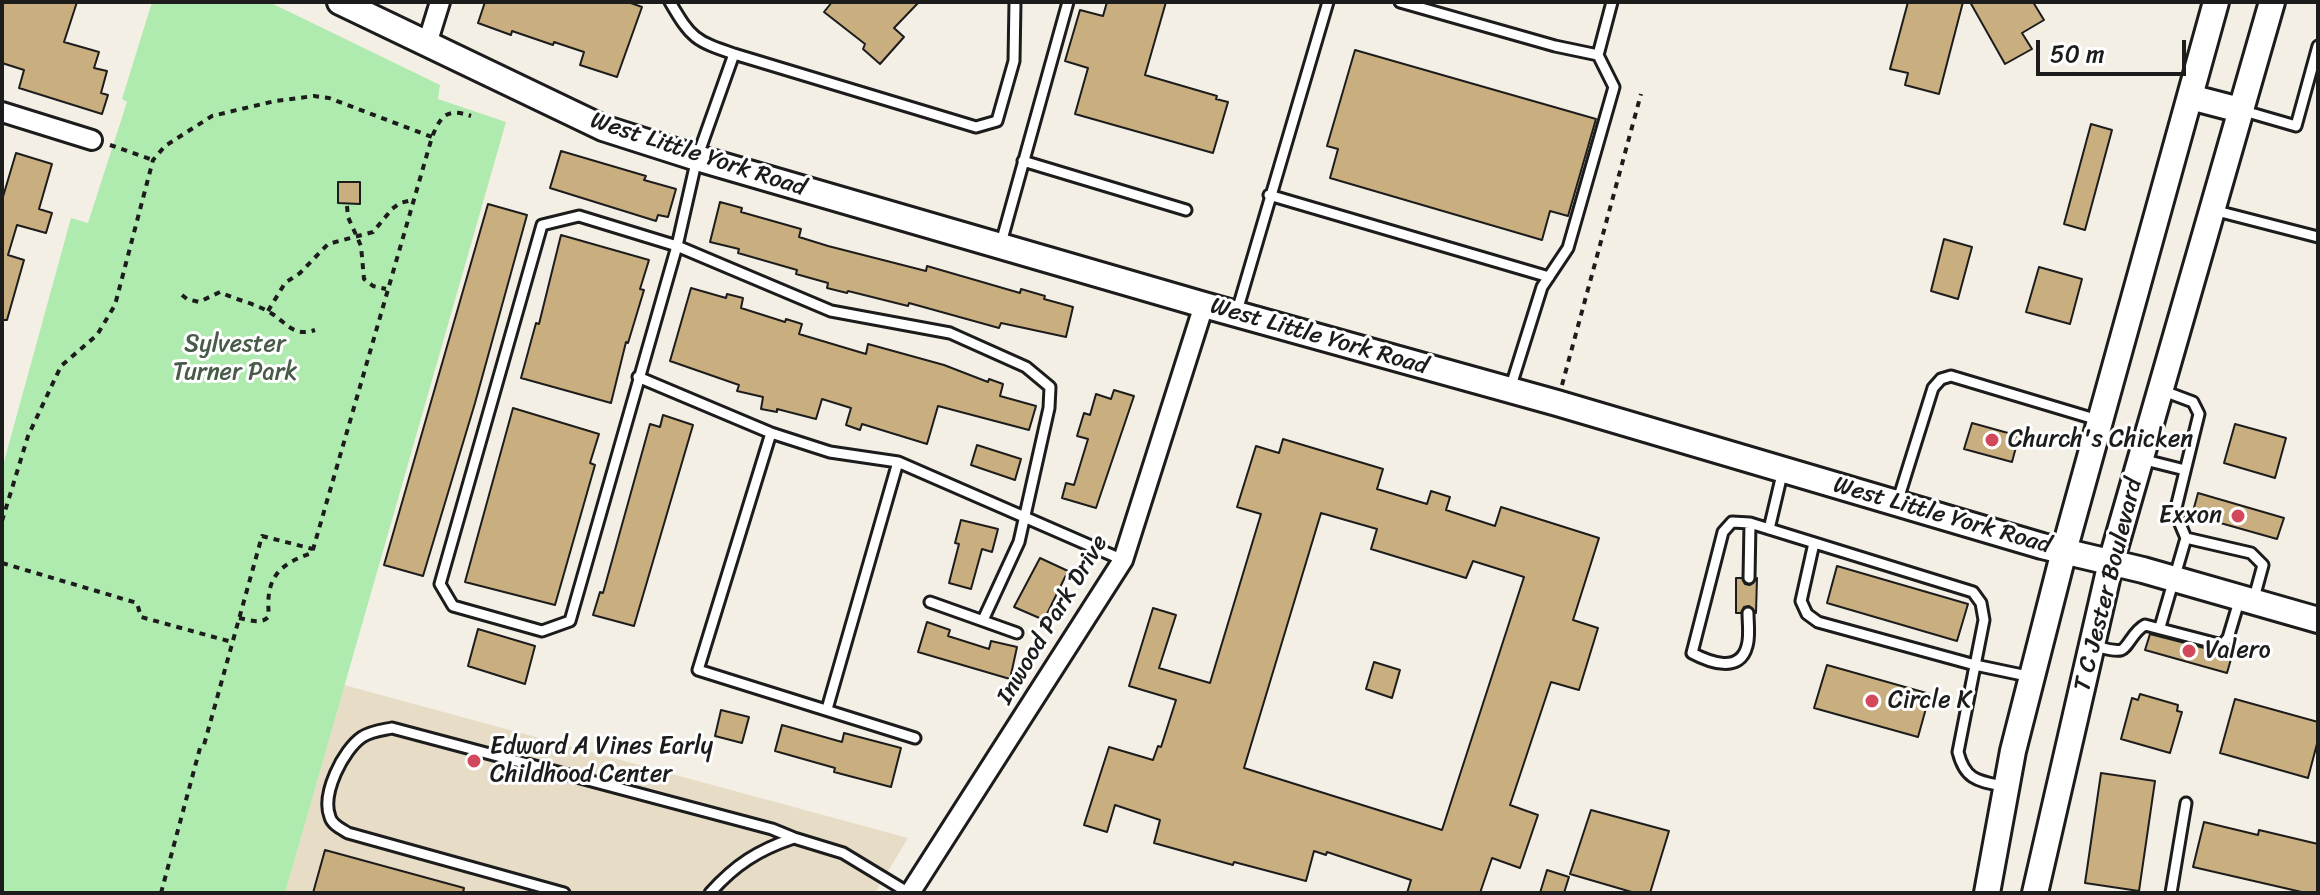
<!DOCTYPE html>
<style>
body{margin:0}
#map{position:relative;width:2320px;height:895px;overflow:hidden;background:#f4efe5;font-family:Sriracha,sans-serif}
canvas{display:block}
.frame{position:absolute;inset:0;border:4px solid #1c1c1c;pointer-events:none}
.scale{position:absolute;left:2036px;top:40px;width:150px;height:36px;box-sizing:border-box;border:4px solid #1c1c1c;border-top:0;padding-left:10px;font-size:24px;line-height:28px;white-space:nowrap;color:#1c1c1c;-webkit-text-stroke:6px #fff;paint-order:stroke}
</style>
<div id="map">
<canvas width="2320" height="895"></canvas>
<div class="frame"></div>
<div class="scale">50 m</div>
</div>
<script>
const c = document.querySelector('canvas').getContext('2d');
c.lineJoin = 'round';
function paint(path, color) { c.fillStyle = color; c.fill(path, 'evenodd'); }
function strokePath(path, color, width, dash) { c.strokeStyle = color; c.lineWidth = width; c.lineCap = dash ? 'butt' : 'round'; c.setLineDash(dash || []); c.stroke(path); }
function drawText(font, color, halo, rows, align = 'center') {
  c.font = font + ' Sriracha,sans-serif'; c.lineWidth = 6; c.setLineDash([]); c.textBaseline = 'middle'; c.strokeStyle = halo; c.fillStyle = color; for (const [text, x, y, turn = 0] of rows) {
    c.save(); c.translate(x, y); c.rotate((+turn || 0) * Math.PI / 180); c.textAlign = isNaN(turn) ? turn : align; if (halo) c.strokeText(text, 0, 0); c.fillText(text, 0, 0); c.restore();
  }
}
paint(new Path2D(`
 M344 685 908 838 875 893H285Z`), '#e7dcc6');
paint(new Path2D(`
 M152 2H269L440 85 438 99 506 122 285 893H2V469L71 218 88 223 127 102 122 99Z`), '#afeaaf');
const building = new Path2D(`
 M2 2H77L64 42 99 52 94 68 107 71 101 93 108 95 102 114 19 88 24 70 2 63Z
 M485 2H628L642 7 617 77 580 65 584 52 554 42 553 45 512 31 511 35 478 23Z
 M832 2H919L894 28 904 37 880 64 863 49 865 44 824 12Z
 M1107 2H1166L1145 75 1217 96 1216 99 1228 102 1213 153 1075 114 1088 68 1065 61 1080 10 1103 16Z
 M1908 2H1963L1939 94 1905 85 1908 73 1890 69Z
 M1970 2H2033L2044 20 2022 33 2032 49 2005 64Z
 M1355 50 1596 119 1568 216 1550 211 1542 240 1330 178 1338 149 1327 146Z
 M2091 124 2112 130 2085 230 2064 224Z
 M561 151 646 176 644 180 676 189 668 217 658 215 656 221 550 188Z
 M16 153 52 164 39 209 52 213 46 233 17 225 8 255 24 260 7 320H2V200Z
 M338 182H360V204L338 203Z
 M720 202 742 208 741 212 801 229 799 237 828 246 926 271 927 266 1020 293 1021 289 1045 296 1044 299 1073 307 1066 337 1001 323 999 328 909 303 908 306 848 291 847 293 827 288 828 283 796 274 797 270 738 253 739 249 710 242Z
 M488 204 527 215 475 403 423 576 384 565Z
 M561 235 649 260 640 289 644 290 628 343 626 342 611 403 521 378 536 323 539 324Z
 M1944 239 1972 247 1958 299 1931 291Z
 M2039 267 2082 279 2070 324 2026 312Z
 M691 288 726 298 727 294 743 298 741 308 785 322 786 319 802 324 799 334 866 354 868 344 944 365 988 382 989 379 1003 384 1000 396 1036 406 1029 430 938 406 927 444 862 424 860 430 846 425 851 408 822 399 816 419 777 409V412L761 409 763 397 737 391 739 385 670 361Z
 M1114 390 1134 396 1096 508 1062 498 1066 483 1074 485 1088 439 1077 436 1084 413 1090 415 1096 394 1111 399Z
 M513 408 599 434 590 463 595 465 555 605 465 582Z
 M663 415 693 425 634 626 593 615 600 592 603 593 650 424 660 427Z
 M1972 423 2019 436 2012 462 1964 449Z
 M2235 424 2286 438 2275 478 2224 463Z
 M1283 439 1383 469 1377 489 1427 504 1431 491 1450 497 1446 510 1495 526 1501 507 1599 538 1573 620 1598 628 1579 690 1551 682 1510 805 1538 815 1520 868 1492 858 1480 893H1407L1411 880 1327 852 1326 855 1314 851 1306 881 1234 862 1233 865 1154 843 1160 820 1115 805 1107 832 1084 825 1109 747 1153 760 1158 746 1161 747 1176 700 1129 686 1153 608 1176 615 1159 668 1210 683 1261 514 1237 507 1256 446 1279 453ZM1321 513 1377 529 1371 549 1466 578 1473 561 1524 577 1442 830 1244 768Z
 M977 445 1021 459 1015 480 971 465Z
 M2198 493 2284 518 2277 539 2192 515Z
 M961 520 998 529 992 552 982 549 971 589 949 583 959 544 955 543Z
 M1040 558 1068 571 1044 620 1014 607Z
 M1837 566 1968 604 1957 641 1827 603Z
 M1736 578H1742L1745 584 1750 585 1757 578 1756 613 1749 606 1744 607 1741 613H1736Z
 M927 622 950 630 948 636 989 649 991 641 1017 647 1010 679 918 652Z
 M478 629 535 646 525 684 468 666Z
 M2150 634 2220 652H2233L2227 673 2145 650Z
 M1374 662 1400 670 1392 698 1366 689Z
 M1827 665 1930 694 1918 737 1814 708Z
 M2140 694 2178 705 2177 711 2182 712 2170 753 2121 739 2132 698 2138 700Z
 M2235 699 2318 722V740L2308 778 2220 753Z
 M721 710 749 717 742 743 715 736Z
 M782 725 842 742 844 733 901 748 891 787 834 772 835 768 775 751Z
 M2101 773 2155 781 2139 891 2085 883Z
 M1591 810 1669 831 1650 893H1635L1570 874Z
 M2204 822 2258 835 2259 830 2318 844V893H2306L2193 867Z
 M325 850 464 888 463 893H313Z
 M1547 870 1569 877 1564 893H1540Z`);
paint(building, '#c9ae7f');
strokePath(building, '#1c1c1c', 2);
const lane = new Path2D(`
 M670 2C691 38 695 41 734 54
 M1400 2 1555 46 1598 55
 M2244 111 2296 126 2318 46
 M1023 161 1186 210
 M1269 195 1549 277
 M2213 210 2318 237
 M1001 243 1068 2
 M1237 311 1328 2
 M638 377 771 433 830 452 898 462 1123 560
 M1510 389 1542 287 1568 248 1614 87 1598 55 1612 2
 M771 433 698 670 915 738
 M2141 459 2185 470
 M1897 503 1933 388 1941 379 1951 376 2098 420
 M1769 529 1783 470
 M2186 538 2251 553 2263 565 2254 598
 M1814 543 1801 601 1807 614 1818 622 1975 665 2032 677
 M1749 578 1750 523
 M930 602 1017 633
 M1748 613C1748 623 1750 637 1747 646 1740 674 1709 662 1692 653L1723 532 1732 522 1750 523 1973 592 1981 603 1984 620 1958 752C1965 780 1978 781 2003 786
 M983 620 1019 542 1049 408 1050 387 1026 367 950 333 831 311 677 246 579 216 542 225 440 584 453 606 542 631 570 621 677 246 697 158 734 54 976 127 997 121 1014 61 1015 2
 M2160 627 2186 538 2175 512 2199 414 2193 402 2161 390
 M2092 645C2100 647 2113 652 2121 650 2128 648 2133 631 2145 625L2222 645 2228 638 2240 598
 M827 709 898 462
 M564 893 348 833C342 829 332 825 330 817 321 794 343 750 362 737 371 731 382 730 392 728L772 829 794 838 843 853 909 893
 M710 893C735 865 758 850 794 838
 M2171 893 2186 803`);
const street = new Path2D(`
 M427 44 440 2
 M2 112 92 140
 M910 893 1123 560 1204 305`);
const secondary = new Path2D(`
 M340 2 603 128 697 158 1204 305 1557 403 2042 546 2143 570 2318 620
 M2190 97 2240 110
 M1987 893 2013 751 2064 551 2216 2
 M2035 893 2111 562 2272 2`);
strokePath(lane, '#1c1c1c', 15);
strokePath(street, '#1c1c1c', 24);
strokePath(secondary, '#1c1c1c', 30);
strokePath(new Path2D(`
 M110 145 153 160
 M347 206 348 217 361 246 364 279 373 286 386 289
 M182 295 187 299 199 302 220 292C236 300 254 303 269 312 286 321 292 338 315 330
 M268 311 285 283 300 273 328 244 373 232 392 209 400 203 412 200
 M1562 385 1641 94
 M2 521 28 436 61 366 97 335 115 305 153 160 165 146 212 116 275 101 314 96 329 98 432 137
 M2 563 137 603 141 617 232 642
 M239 618C250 620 262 625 269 616 265 579 278 564 312 553L432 137C441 115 447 108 471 116
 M161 893 200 748 204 745 262 536 313 549`), '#1c1c1c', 4, [6, 6]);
strokePath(lane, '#fff', 9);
strokePath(street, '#fff', 18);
strokePath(secondary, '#fff', 24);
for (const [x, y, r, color] of [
 [1992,440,8,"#d1495b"],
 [2238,516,8,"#d1495b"],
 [2189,651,8,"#d1495b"],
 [1872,701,8,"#d1495b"],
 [474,761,8,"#d1495b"]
]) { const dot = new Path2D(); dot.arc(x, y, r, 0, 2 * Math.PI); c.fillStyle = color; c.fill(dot); strokePath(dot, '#fff', 3); }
drawText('24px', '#1c1c1c', '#fff', [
 ["West Little York Road",698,155,18],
 ["West Little York Road",1319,337,16],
 ["West Little York Road",1942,516,16],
 ["T C Jester Boulevard",2109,585,-76],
 ["Inwood Park Drive",1053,620,-59]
]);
drawText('24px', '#485a48', '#fff', [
 ["Sylvester",235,345],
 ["Turner Park",235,373]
]);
drawText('24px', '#1c1c1c', '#fff', [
 ["Church's Chicken",2008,440],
 ["Exxon",2222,516,"right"],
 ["Valero",2205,651],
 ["Circle K",1888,701],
 ["Edward A Vines Early",490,747],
 ["Childhood Center",490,775]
], 'left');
</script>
